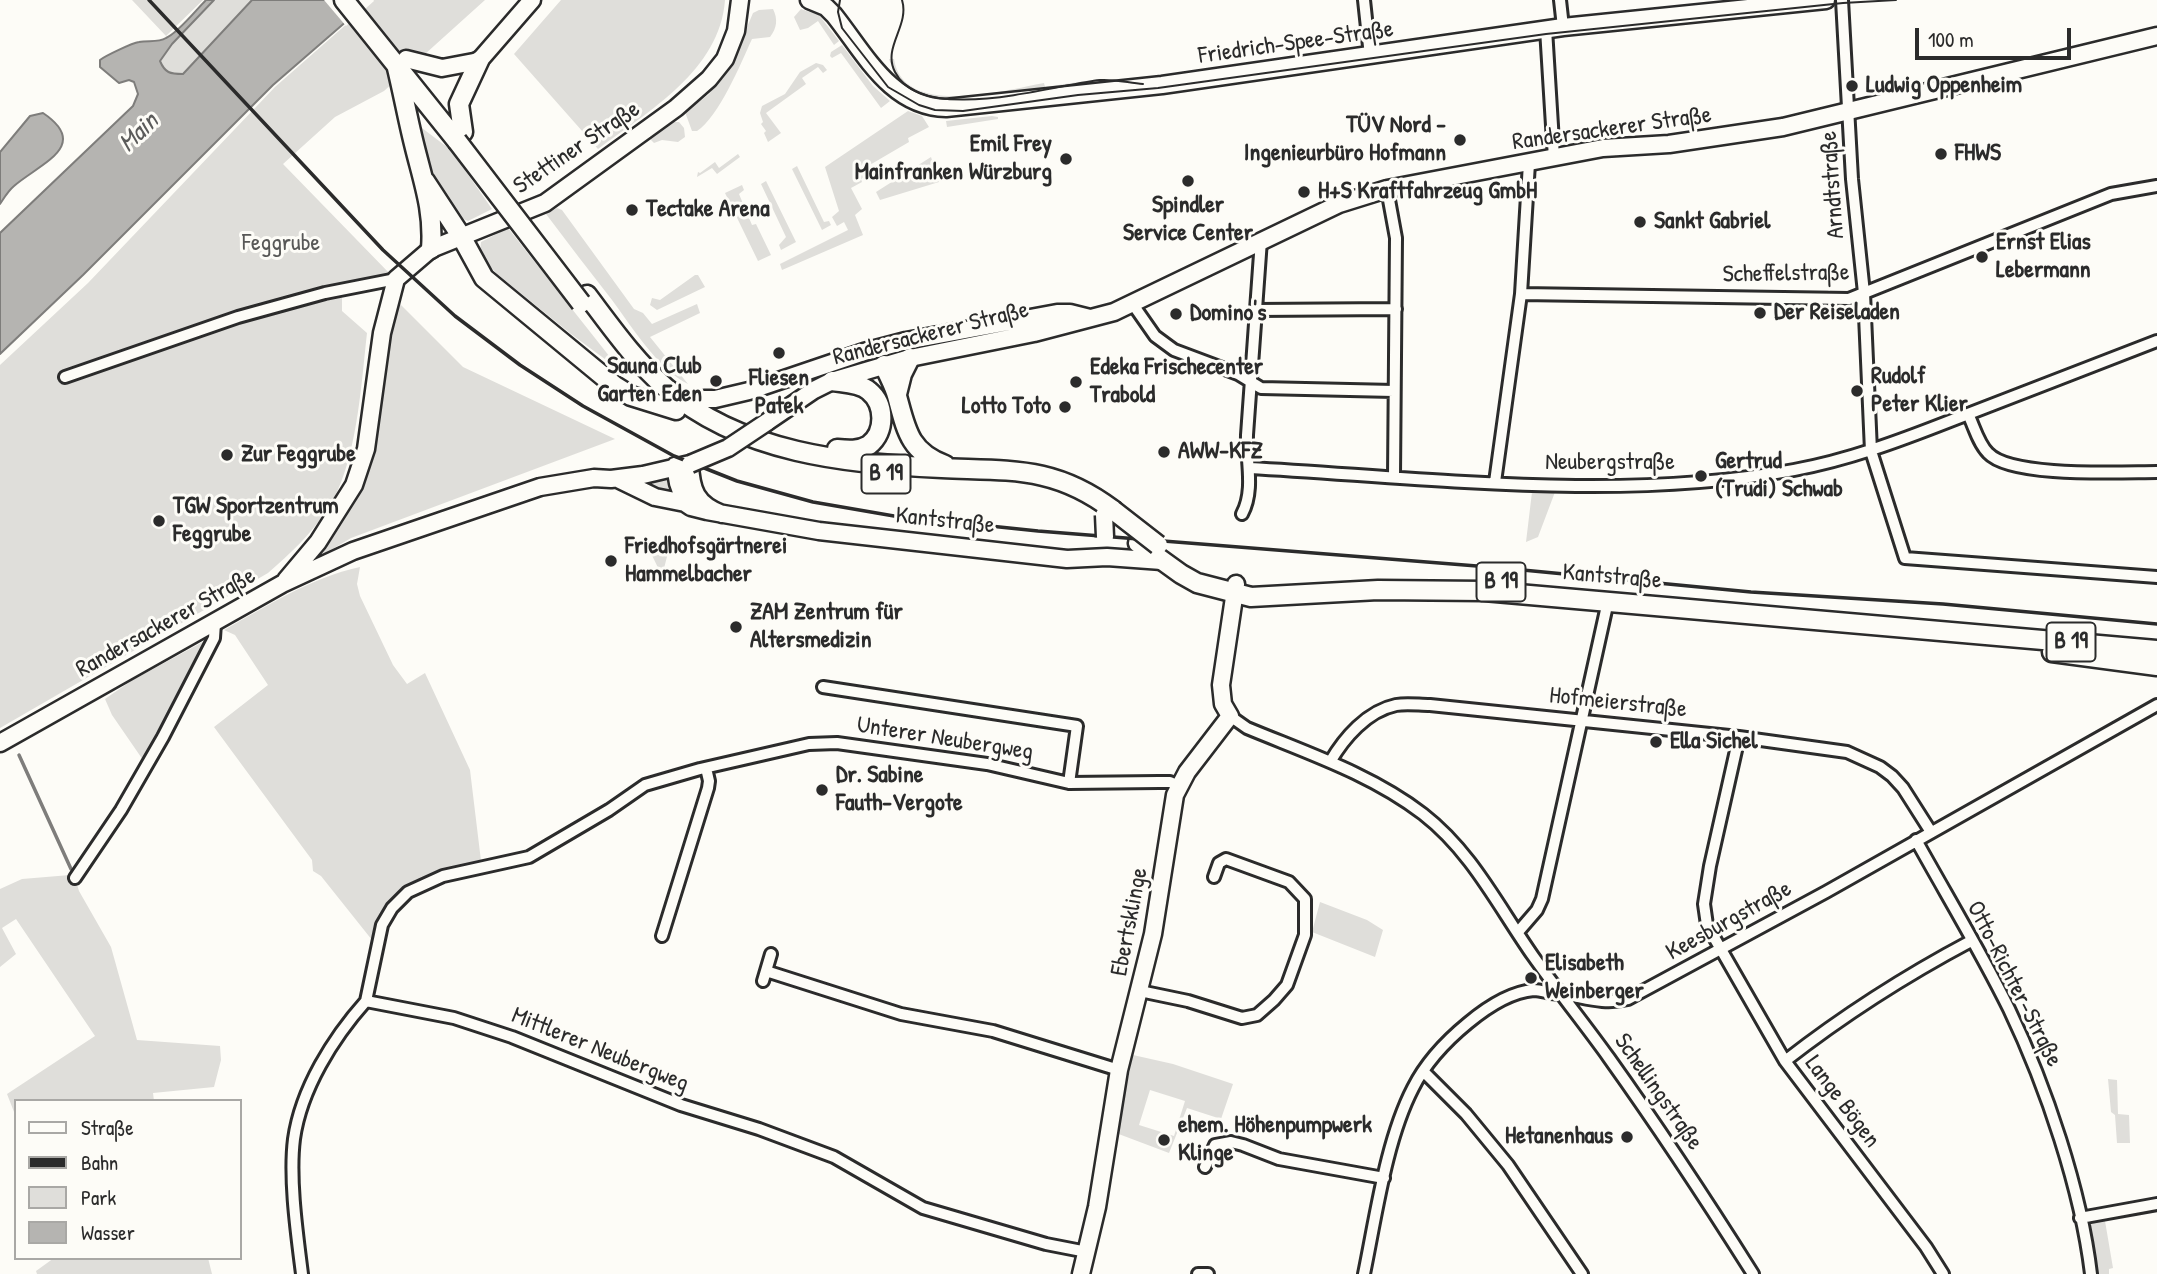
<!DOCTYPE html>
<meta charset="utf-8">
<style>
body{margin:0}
#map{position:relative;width:2157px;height:1274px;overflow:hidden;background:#fdfcf7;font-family:"Patrick Hand",sans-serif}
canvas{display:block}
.legend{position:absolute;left:14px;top:1099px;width:228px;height:161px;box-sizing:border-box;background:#fdfcf7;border:2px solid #a9a8a5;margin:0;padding:9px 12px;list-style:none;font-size:21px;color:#2b2b2b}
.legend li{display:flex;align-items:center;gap:14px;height:35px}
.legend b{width:35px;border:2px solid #a9a8a5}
.scale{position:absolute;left:1915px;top:28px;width:156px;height:32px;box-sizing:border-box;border:4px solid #2b2b2b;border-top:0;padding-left:9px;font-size:21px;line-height:24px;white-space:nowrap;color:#2b2b2b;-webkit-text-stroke:5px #fdfcf7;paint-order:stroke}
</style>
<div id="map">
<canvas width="2157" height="1274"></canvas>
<ul class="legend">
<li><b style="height:9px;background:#fdfcf7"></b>Straße</li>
<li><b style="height:9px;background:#2b2b2b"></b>Bahn</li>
<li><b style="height:19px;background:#dfdeda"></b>Park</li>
<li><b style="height:19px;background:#b5b4b1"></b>Wasser</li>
</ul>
<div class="scale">100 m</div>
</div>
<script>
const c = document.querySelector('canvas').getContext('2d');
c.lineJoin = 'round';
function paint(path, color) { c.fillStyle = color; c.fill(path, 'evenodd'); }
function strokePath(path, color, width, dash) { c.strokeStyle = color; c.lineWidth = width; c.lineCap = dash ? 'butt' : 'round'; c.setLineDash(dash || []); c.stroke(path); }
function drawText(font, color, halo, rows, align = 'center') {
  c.font = font + ' "Patrick Hand",sans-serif'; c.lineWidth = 6; c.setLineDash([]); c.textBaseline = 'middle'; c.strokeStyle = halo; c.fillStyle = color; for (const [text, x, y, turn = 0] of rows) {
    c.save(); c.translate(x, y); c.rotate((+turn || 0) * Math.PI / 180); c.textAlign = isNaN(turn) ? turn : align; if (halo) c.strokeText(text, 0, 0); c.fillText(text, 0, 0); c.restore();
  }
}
paint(new Path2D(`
 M132 0H203L166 36Z
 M214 0H252L183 75C170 74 165 73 160 61L172 44Z
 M374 0H485L384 91 335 117 283 164 392 276 243 317 311 299 342 298V311L367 333C361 385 357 466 327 510 311 534 290 554 268 573L0 728V365L88 283 275 87Z
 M561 0H725C720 70 649 111 598 149L514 54Z
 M773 9C778 19 777 28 770 37L752 39C741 63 719 117 697 131H692L685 112 708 95 729 70 753 13 759 10Z
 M801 9 819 15 839 41 834 45 818 21 808 28 800 30 794 17Z
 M842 45 873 86 890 101 881 108 841 53 832 58 830 56 831 52Z
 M889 59H894C903 119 1006 90 1044 83L1045 87 1099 79 1100 83 999 98 942 103 907 90 896 79Z
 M816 63 823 65 827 70 823 73 818 67 802 78 806 84 766 113 781 133 768 142 764 133 766 131 761 124 763 122 760 113 762 106 785 94 800 72Z
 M908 111 922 116 929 127 908 138 909 142 868 166 869 169 864 172 866 176 861 179 862 182 851 188 862 209 855 215 863 235 782 270 780 264 848 230 844 222 837 226 832 217 839 211 825 167Z
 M992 116 998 117V119L947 127 946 121Z
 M674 122H679L684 128 685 137 678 142 662 140 654 143 650 139Z
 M418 125 451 150 492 209 468 221 453 215 441 194 431 172Z
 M738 154 740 157 717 174 712 168 697 177 698 172 700 173 715 162 719 168Z
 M931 157 939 182 880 200 876 192Z
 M797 166 824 222 829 221 831 225 822 230 792 169Z
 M766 181 796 242 781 250 779 245 786 237 761 184Z
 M742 185 744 190 739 194 752 225 756 224 771 255 758 261 725 193Z
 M557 208 562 210 634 309 643 313 652 324 697 304 700 313 650 337 688 384C658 369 632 327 612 300 590 272 568 243 546 214Z
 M508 228 621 371 571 334 497 274 483 258 480 252 481 242Z
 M695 275H698L705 287 657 310 650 305 652 298 660 300Z
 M396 300 463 367 615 439 351 538 321 556 345 519 361 487Z
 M671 473 678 496 651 492 639 478Z
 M1532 492H1555L1538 537 1526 542Z
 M647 545 669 549 662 576Z
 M360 567 357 584 360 596 393 665 407 684 425 673 470 770 481 861 491 859 492 865 443 876 398 901 378 942 372 940 321 876 313 871 312 860 214 727 268 685 235 635 224 630C269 605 310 578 360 567Z
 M210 638 143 760 112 715 105 699 131 681Z
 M70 875 75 878 79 891 111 947 137 1040 220 1046 221 1060 214 1087 153 1093 154 1101H16V1117L7 1094 95 1036 16 919 2 928 16 954 0 967V889L22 879Z
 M1320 902 1367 920 1383 930 1375 957 1312 932Z
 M1133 1055 1173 1064 1233 1084 1221 1119 1187 1108 1169 1153 1116 1133ZM1150 1090 1185 1101 1174 1136 1139 1125Z
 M2108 1079 2117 1080 2118 1114 2129 1115 2130 1143H2117L2115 1115 2111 1112Z
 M2105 1221 2113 1268 2109 1269V1274H2097L2090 1223Z
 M54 1258H208L212 1274H37L36 1271Z`), '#dfdeda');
const water = new Path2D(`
 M206 0H214L172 44 160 61C165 73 170 74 183 74L252 0H371L273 85 83 275 0 354V233L133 106 138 94 134 82 129 80 119 83 100 67V60C105 56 132 43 139 42 148 40 158 43 166 38 178 33 196 10 206 0Z
 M43 113C92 146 39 164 14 186 8 191 4 198 0 204V152L30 116Z`);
paint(water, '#b5b4b1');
strokePath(water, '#7e7d7b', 2);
paint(new Path2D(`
 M324 0H373L374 1 346 26Z`), '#fdfcf7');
strokePath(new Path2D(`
 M19 755 71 869`), '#7e7d7b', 3.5);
const street = new Path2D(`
 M1364 0 1370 56
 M1560 0 1563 27
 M1842 0 1852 179 1864 293 1871 451 1905 558 2157 577
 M1546 29 1554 158
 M1387 189 1396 238 1394 476
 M1521 294 1849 299 2111 194 2157 186
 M1132 303 1155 336 1174 350 1238 374 1261 388 1394 391
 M1255 310 1396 309
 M65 377 238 317 325 293 396 279
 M1968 414C1974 426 1978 443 1988 453 2011 478 2121 472 2157 472
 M1250 468C1428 478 1618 502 1794 470 1848 460 1899 441 1950 421 2019 395 2088 367 2157 341
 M1495 482 1521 294 1529 163
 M1242 514C1255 490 1246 460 1247 435L1261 240
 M823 687 1077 726 1069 783
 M1230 716 1247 728C1307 753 1371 774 1423 814 1472 852 1498 906 1533 956 1557 990 1584 1023 1609 1058 1659 1128 1707 1201 1753 1274
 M1739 737 1710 866 1704 904 1707 925 1785 1061 1926 1247 1943 1274
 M1330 762C1344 738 1367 711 1396 705 1407 703 1419 705 1430 705L1739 737 1847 752 1880 767 1892 776 1903 788 1931 832
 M1916 840C1947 896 1981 952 2009 1009 2046 1086 2081 1190 2091 1274
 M75 878 121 810 163 737 214 638 215 623
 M1518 932 1537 910 1542 899 1608 601
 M662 936 708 788 709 781 706 768
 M766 971 901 1014 993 1031 1119 1070
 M763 981 771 954
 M1140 991 1188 1001 1242 1018 1257 1015 1274 1000 1287 985 1305 935V899L1289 882 1226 859 1219 863 1214 877
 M366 1001 382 925 392 908 408 892 443 876 529 857 609 810 645 785 700 769 809 744 837 743 987 764 1069 783 1159 782H1170L1179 786
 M366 1001 454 1018 512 1037 681 1105 759 1129 834 1157 923 1208 1046 1244 1087 1252
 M1785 1061C1844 1015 1905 976 1971 941
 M1423 1071 1466 1114 1508 1165 1582 1274
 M1205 1167 1215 1145 1231 1142 1243 1145 1279 1159 1384 1178
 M2080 1218 2157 1204
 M302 1274C297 1234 289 1179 294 1139 301 1089 333 1038 366 1001
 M1198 1274H1208
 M1364 1274C1376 1216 1386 1140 1413 1088 1426 1062 1446 1041 1468 1023 1486 1008 1509 992 1534 990 1540 990 1545 992 1550 993 1579 994 1597 1006 1628 999L1826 892 2157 705`);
const secondary = new Path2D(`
 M809 0 826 7 834 15C865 54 891 107 946 108L1162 85 1563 27 1826 0
 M406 59 442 68 479 61 532 0
 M704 399H715L749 391 864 352 906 341 1057 313H1070L1090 318
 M767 422 814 390 832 381 910 358 1034 333 1114 312 1339 204 1387 189 1603 148 1669 144 1783 127 2157 36
 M675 466 678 483 685 503
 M620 480 655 497 685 503 691 507 707 511 819 531 1067 559 1107 557 1162 561
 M286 580 318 542 354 485 366 449 382 333 396 279 431 249 545 203 676 108 709 79 725 59 736 31 740 0
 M0 743 282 584 353 551 540 487 594 478 611 479 643 475 690 464C691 490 696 504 722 514
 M1081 1274 1097 1207 1119 1070 1153 934 1175 795 1187 772 1230 716 1223 704 1221 685 1236 584`);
const primary = new Path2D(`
 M344 0 457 141
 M396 64C403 92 408 121 415 148 424 184 434 212 431 249
 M463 132 459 104 479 61
 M425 181 461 236 484 278 615 386 631 396 676 410
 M587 295C612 328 635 361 666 388 740 453 848 464 942 468 1011 471 1055 466 1113 510
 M884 365C888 375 894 385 897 396 906 429 909 452 945 465
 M832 381C844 383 860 383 869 391 885 404 886 432 869 445 859 451 848 450 837 449
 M897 394 902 374 910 358
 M1138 543 1181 574 1197 583 1251 597 1378 590 1484 591 2157 650
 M2052 652 2157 666`);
strokePath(street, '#2b2b2b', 16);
strokePath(secondary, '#2b2b2b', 21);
strokePath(primary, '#2b2b2b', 23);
strokePath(street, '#fdfcf7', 10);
strokePath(secondary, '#fdfcf7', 16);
strokePath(primary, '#fdfcf7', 18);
strokePath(new Path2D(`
 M840 0 838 12 842 28 888 87 919 105 935 110 963 111 1078 95 1158 88 1546 34 1843 3 1896 0
 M902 0C910 26 882 47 895 72 922 126 1053 85 1100 80 1115 79 1129 83 1143 84`), '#2b2b2b', 2);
strokePath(new Path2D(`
 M149 0 383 250 455 316 520 365 583 406 674 456 737 481 813 502 894 516 1038 531 1502 568 1751 592 1943 604 2157 624`), '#2b2b2b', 3.5);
const secondaryBridge = new Path2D(`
 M690 464 728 448 767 422
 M1104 515 1105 537`);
const primaryBridge = new Path2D(`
 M457 141 581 303
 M1113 510 1158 545`);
strokePath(secondaryBridge, '#2b2b2b', 21, []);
strokePath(primaryBridge, '#2b2b2b', 23, []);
strokePath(secondaryBridge, '#fdfcf7', 16);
strokePath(primaryBridge, '#fdfcf7', 18);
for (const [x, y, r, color] of [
 [1852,86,7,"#2b2b2b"],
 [1460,140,7,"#2b2b2b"],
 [1941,154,7,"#2b2b2b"],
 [1066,159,7,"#2b2b2b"],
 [1188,181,7,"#2b2b2b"],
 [1304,192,7,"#2b2b2b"],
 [632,210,7,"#2b2b2b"],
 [1640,222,7,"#2b2b2b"],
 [1982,257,7,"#2b2b2b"],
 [1760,313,7,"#2b2b2b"],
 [1176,314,7,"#2b2b2b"],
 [779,353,7,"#2b2b2b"],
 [716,381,7,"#2b2b2b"],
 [1076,382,7,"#2b2b2b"],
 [1857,391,7,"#2b2b2b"],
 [1065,407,7,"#2b2b2b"],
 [1164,452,7,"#2b2b2b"],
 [227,455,7,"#2b2b2b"],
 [1701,476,7,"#2b2b2b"],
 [159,521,7,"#2b2b2b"],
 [611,561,7,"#2b2b2b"],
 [736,627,7,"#2b2b2b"],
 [1656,742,7,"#2b2b2b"],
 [822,790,7,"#2b2b2b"],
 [1531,978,7,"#2b2b2b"],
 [1627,1137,7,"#2b2b2b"],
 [1164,1140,7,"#2b2b2b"]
]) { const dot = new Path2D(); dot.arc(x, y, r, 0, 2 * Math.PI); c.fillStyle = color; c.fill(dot); strokePath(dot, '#fdfcf7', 2.5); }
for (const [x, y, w] of [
 [886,474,49],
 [1501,582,49],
 [2071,642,49]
]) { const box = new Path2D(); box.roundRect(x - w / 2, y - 19.5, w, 39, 5); c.fillStyle = '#fdfcf7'; c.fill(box); strokePath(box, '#2b2b2b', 2); }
drawText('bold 23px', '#2b2b2b', null, [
 ["B 19",886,474],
 ["B 19",1501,582],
 ["B 19",2071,642]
]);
drawText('24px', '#2b2b2b', '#fdfcf7', [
 ["Friedrich-Spee-Straße",1296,43,-8],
 ["Randersackerer Straße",1612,129,-8],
 ["Stettiner Straße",577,148,-34],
 ["Arndtstraße",1833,185,-94],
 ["Scheffelstraße",1786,274,-1],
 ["Randersackerer Straße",931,334,-14],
 ["Neubergstraße",1610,463],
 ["Kantstraße",945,521,6],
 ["Kantstraße",1612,577,5],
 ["Randersackerer Straße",166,623,-29],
 ["Hofmeierstraße",1618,703,6],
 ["Unterer Neubergweg",945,739,9],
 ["Keesburgstraße",1729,921,-29],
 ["Ebertsklinge",1130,922,-79],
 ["Otto-Richter-Straße",2014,984,63],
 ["Mittlerer Neubergweg",600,1050,22],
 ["Schellingstraße",1658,1092,55],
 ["Lange Bögen",1842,1102,53]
]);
drawText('bold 24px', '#2b2b2b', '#fdfcf7', [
 ["Ludwig Oppenheim",1866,86],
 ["TÜV Nord -",1446,126,"right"],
 ["Ingenieurbüro Hofmann",1446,154,"right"],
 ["Emil Frey",1052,145,"right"],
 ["Mainfranken Würzburg",1052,173,"right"],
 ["FHWS",1955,154],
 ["H+S Kraftfahrzeug GmbH",1318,192],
 ["Spindler",1188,206,"center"],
 ["Service Center",1188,234,"center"],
 ["Tectake Arena",646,210],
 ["Sankt Gabriel",1654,222],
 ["Ernst Elias",1996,243],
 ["Lebermann",1996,271],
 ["Der Reiseladen",1774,313],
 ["Domino's",1190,314],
 ["Sauna Club",702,367,"right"],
 ["Garten Eden",702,395,"right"],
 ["Edeka Frischecenter",1090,368],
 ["Trabold",1090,396],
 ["Rudolf",1871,377],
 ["Peter Klier",1871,405],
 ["Fliesen",779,379,"center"],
 ["Patek",779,407,"center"],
 ["Lotto Toto",1051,407,"right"],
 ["AWW-KFZ",1178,452],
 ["Zur Feggrube",241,455],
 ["Gertrud",1715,462],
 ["(Trudi) Schwab",1715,490],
 ["TGW Sportzentrum",173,507],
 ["Feggrube",173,535],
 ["Friedhofsgärtnerei",625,547],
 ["Hammelbacher",625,575],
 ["ZAM Zentrum für",750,613],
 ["Altersmedizin",750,641],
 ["Ella Sichel",1670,742],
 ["Dr. Sabine",836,776],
 ["Fauth-Vergote",836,804],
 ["Elisabeth",1545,964],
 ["Weinberger",1545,992],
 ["ehem. Höhenpumpwerk",1178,1126],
 ["Klinge",1178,1154],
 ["Hetanenhaus",1613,1137,"right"]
], 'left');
drawText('24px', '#585857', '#fdfcf7', [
 ["Feggrube",281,244]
]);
drawText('italic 26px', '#5b5b5a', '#fdfcf7', [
 ["Main",139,133,-44]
]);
</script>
